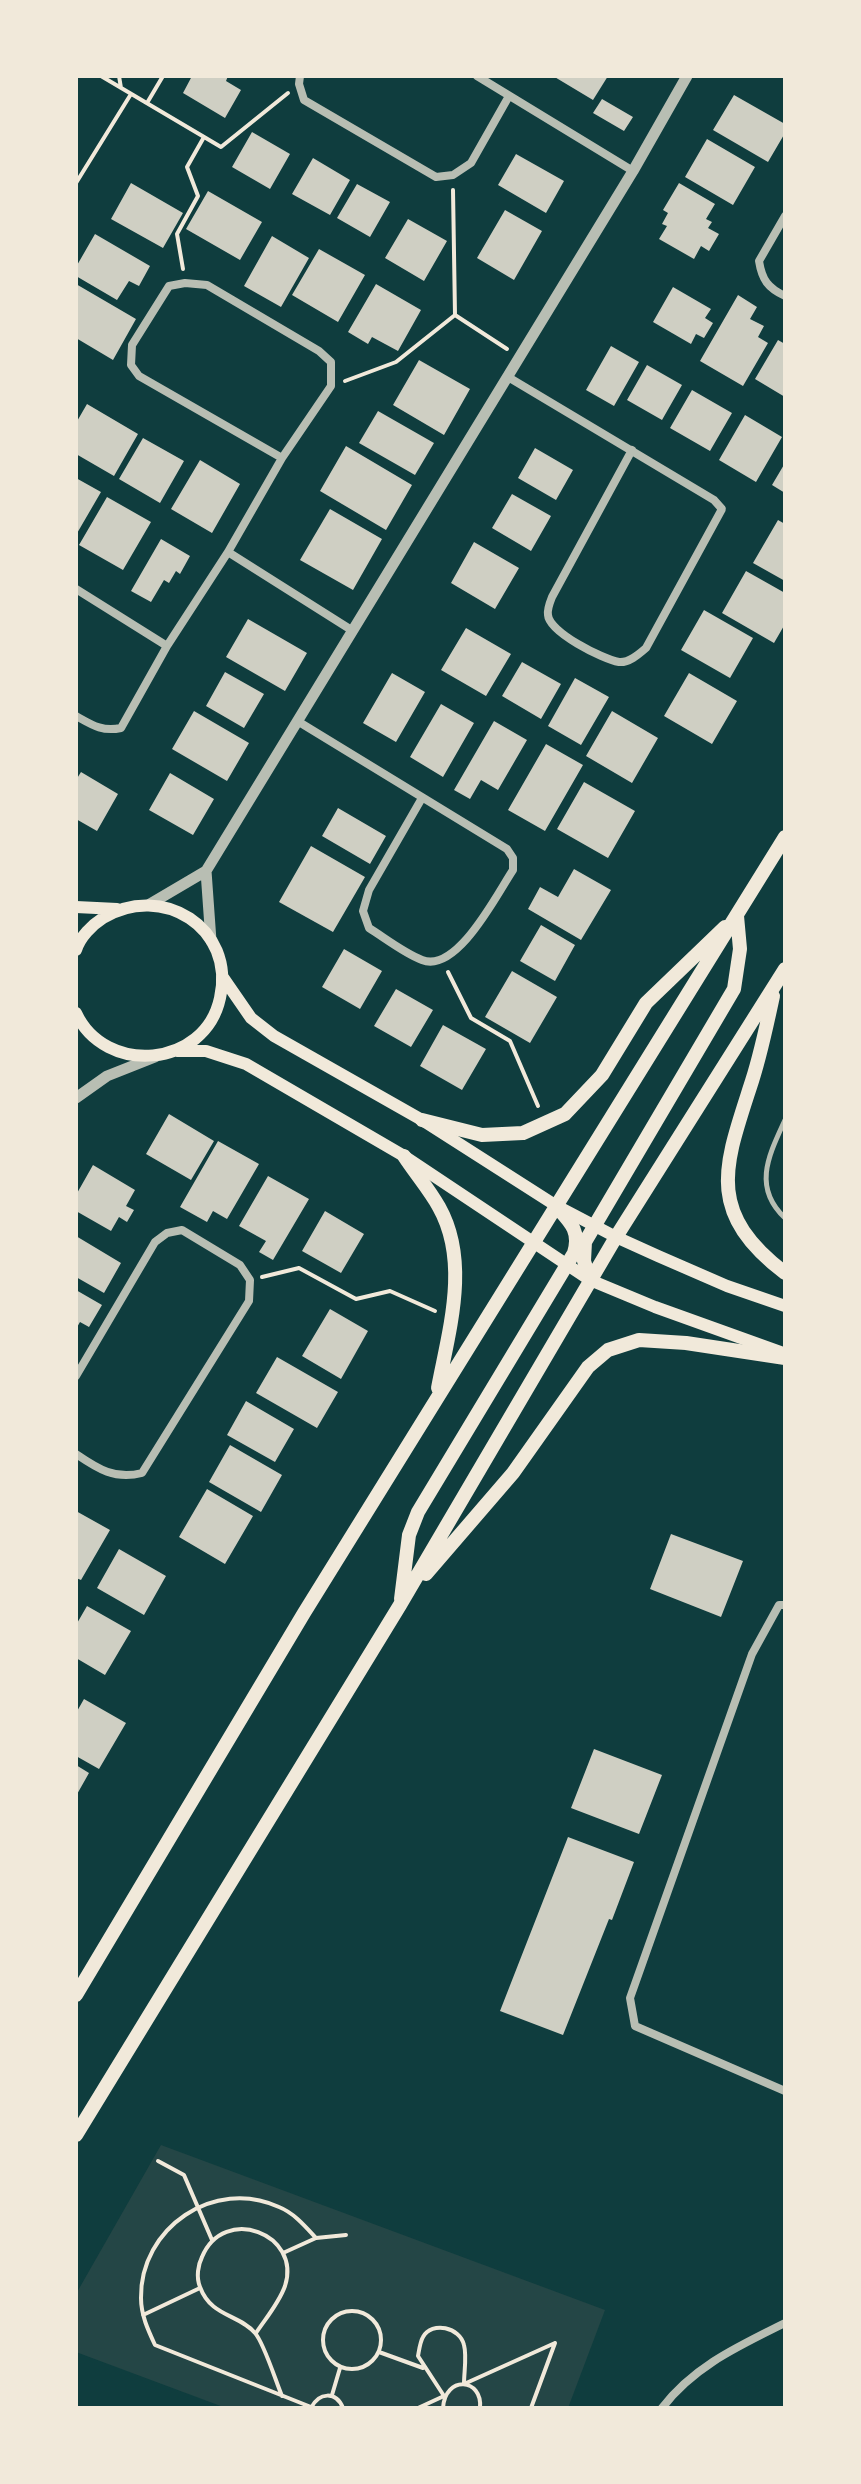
<!DOCTYPE html>
<style>
body{margin:0}
#map{position:relative;width:861px;height:2484px;overflow:hidden;background:#0f3d3e;font-family:"DM Sans",sans-serif}
canvas{display:block}
.frame{position:absolute;inset:0;border:78px solid #f1e9da;pointer-events:none}
</style>
<div id="map">
<canvas width="861" height="2484"></canvas>
<div class="frame"></div>
</div>
<script>
const c = document.querySelector('canvas').getContext('2d');
c.lineJoin = 'round';
function paint(path, color) { c.fillStyle = color; c.fill(path, 'evenodd'); }
function strokePath(path, color, width, dash) { c.strokeStyle = color; c.lineWidth = width; c.lineCap = dash ? 'butt' : 'round'; c.setLineDash(dash || []); c.stroke(path); }
paint(new Path2D(`
 M161 2145 605 2310 568 2408H226L76 2352V2294Z`), '#244646');
paint(new Path2D(`
 M192 76H228L226 81 241 90 225 118 183 93Z
 M553 76H608L593 100Z
 M734 95 785 124V133L768 162 713 130Z
 M602 99 633 117 624 131 593 113Z
 M252 132 290 154 270 189 232 167Z
 M707 139 755 167 733 205 685 177Z
 M516 154 564 181 546 213 498 185Z
 M313 158 350 180 330 215 292 194Z
 M131 183 183 213 163 248 111 219Z
 M679 183 715 204 706 219 712 222 708 228 719 234 709 251 701 246 694 259 659 239 667 226 662 224 668 213 663 210Z
 M357 184 390 202 370 237 337 218Z
 M208 191 262 222 240 260 186 229Z
 M505 210 542 231 514 280 477 258Z
 M408 219 447 241 424 281 385 258Z
 M95 234 150 266 139 286 129 281 117 300 76 276V267Z
 M272 236 309 258 281 307 244 286Z
 M319 249 365 275 338 322 292 295Z
 M76 284 136 319 113 360 76 338Z
 M376 284 421 310 398 351 372 337 368 344 348 332Z
 M673 287 711 309 705 318 713 323 704 338 696 334 691 344 653 322Z
 M738 295 757 307 750 319 764 326 758 337 768 343 743 386 700 361Z
 M778 340 785 344V397L755 379Z
 M611 346 639 362 614 406 586 390Z
 M419 360 470 389 444 435 393 405Z
 M647 365 682 385 662 420 627 400Z
 M692 390 732 413 710 451 670 428Z
 M87 404 138 434 114 476 76 454V423Z
 M378 411 434 443 415 475 359 443Z
 M745 415 782 437 756 482 719 460Z
 M143 438 184 461 160 503 119 479Z
 M346 446 412 485 386 530 320 491Z
 M535 448 573 470 556 500 518 478Z
 M200 460 240 484 212 533 171 509Z
 M785 463V493L772 485Z
 M76 478 101 492 76 535Z
 M512 494 551 516 531 551 492 528Z
 M107 497 151 522 123 570 79 545Z
 M330 509 382 539 353 590 300 560Z
 M778 520 785 524V581L753 563Z
 M161 539 190 556 180 574 176 571 169 583 164 580 151 602 131 591Z
 M474 542 519 568 495 609 451 583Z
 M746 571 785 593V624L774 643 722 613Z
 M704 610 753 638 730 678 681 650Z
 M248 619 307 653 285 691 226 657Z
 M466 628 511 654 486 696 441 670Z
 M522 662 561 684 541 719 502 696Z
 M225 672 264 694 244 728 206 706Z
 M392 673 425 692 396 742 363 723Z
 M689 673 737 701 712 744 664 716Z
 M575 678 609 697 581 745 548 726Z
 M441 704 474 723 443 777 410 757Z
 M194 711 249 743 227 781 172 749Z
 M612 711 658 738 632 783 586 756Z
 M494 721 527 740 498 790 481 780 470 799 454 790Z
 M546 744 583 765 545 831 508 810Z
 M81 772 118 794 97 831 76 819V780Z
 M170 773 214 799 193 835 149 810Z
 M584 782 635 811 608 858 557 829Z
 M338 808 386 836 370 864 322 836Z
 M311 846 365 877 333 932 279 902Z
 M574 869 611 890 581 940 528 909 540 887 558 897Z
 M541 925 575 945 555 981 520 961Z
 M344 949 382 971 360 1009 322 987Z
 M512 971 557 997 530 1043 485 1017Z
 M396 989 433 1010 411 1047 374 1026Z
 M443 1025 486 1049 462 1090 420 1066Z
 M169 1114 214 1141 191 1180 146 1154Z
 M218 1141 259 1164 227 1219 213 1211 207 1222 180 1207Z
 M93 1165 135 1190 126 1206 134 1210 127 1222 119 1217 111 1231 76 1211V1195Z
 M268 1176 309 1199 273 1260 259 1252 266 1241 239 1226Z
 M325 1211 364 1234 341 1273 302 1251Z
 M76 1236 121 1263 104 1293 76 1277Z
 M76 1290 102 1305 89 1327 80 1322 76 1329Z
 M330 1309 368 1331 341 1379 302 1356Z
 M277 1357 338 1392 317 1428 256 1393Z
 M246 1401 294 1429 275 1462 227 1435Z
 M230 1445 282 1475 261 1512 209 1482Z
 M207 1489 253 1516 225 1564 179 1537Z
 M76 1511 110 1530 81 1580 76 1578Z
 M671 1534 743 1561 721 1617 650 1589Z
 M119 1549 166 1576 144 1615 97 1588Z
 M87 1606 131 1631 105 1675 76 1658V1625Z
 M84 1699 126 1723 99 1769 76 1756V1713Z
 M594 1749 662 1775 639 1834 571 1808Z
 M76 1765 89 1773 76 1796Z
 M568 1837 634 1862 612 1920 609 1919 563 2035 500 2011Z`), '#cfcfc3');
strokePath(new Path2D(`
 M101 76 221 147 288 93
 M119 76 121 88
 M147 103 163 76
 M76 183 131 94
 M453 190 455 315
 M183 269 177 234 198 196 187 167 204 137
 M455 315 507 349
 M345 381 396 362 455 315
 M448 972 471 1018 510 1041 538 1106
 M262 1277 299 1268 356 1299 390 1291 435 1311
 M158 2161 184 2175 212 2240
 M283 2253 316 2238 346 2235
 M323 2340a29 29 0 1 1 58 0a29 29 0 1 1-58 0Z
 M143 2315 200 2288
 M256 2333C266 2318 279 2303 285 2286 302 2234 224 2204 202 2257 198 2265 196 2277 200 2287 211 2317 239 2314 255 2333 264 2343 276 2382 282 2396
 M379 2352 423 2368
 M332 2395 340 2368
 M311 2407 155 2345C148 2330 141 2315 141 2298 140 2228 214 2177 279 2207 294 2213 305 2226 316 2238
 M311 2408C319 2392 336 2391 343 2408
 M418 2408 444 2396 418 2356C419 2351 420 2342 423 2337 432 2321 460 2327 464 2345 467 2356 464 2372 464 2384L555 2343
 M443 2408C445 2375 483 2378 480 2408
 M531 2408 555 2343`), '#f1e9da', 4);
strokePath(new Path2D(`
 M785 1120C769 1155 752 1187 785 1218`), '#b8beb3', 5);
strokePath(new Path2D(`
 M300 76 299 84 304 100 436 177 453 175 471 163 509 96
 M477 76 633 171
 M785 216 759 261C762 280 768 288 785 296
 M508 377 714 500 722 509 646 648C639 654 629 663 619 662 602 659 549 632 548 615 547 610 550 602 552 597L632 450
 M228 552 353 631
 M76 589 167 646
 M76 716C92 725 102 732 121 728L167 646 228 552 282 458 331 386V362L319 351 207 285 185 283 169 286 132 345 131 365 139 376 282 458
 M299 722 507 849 513 858V870C497 894 457 974 422 960 404 953 385 938 369 928L363 911 369 890 422 798
 M76 1376 155 1242 167 1233 182 1230 240 1265 250 1280 249 1301 142 1473C115 1480 98 1469 76 1454
 M785 1605H779L752 1654 630 1998 635 2026 785 2091
 M662 2408C694 2366 739 2346 785 2323`), '#b8beb3', 8);
strokePath(new Path2D(`
 M206 871 211 941
 M150 904 206 871 633 171 687 76
 M76 1098 107 1076 155 1057`), '#b8beb3', 11);
strokePath(new Path2D(`
 M76 907 117 909
 M76 950C80 937 92 925 103 918 162 882 236 928 220 998 205 1068 105 1076 76 1013
 M222 976 251 1018 274 1036 422 1120 555 1205 616 1237 658 1256 727 1286 785 1306
 M177 1051H206L246 1064 404 1156 590 1280 655 1307 783 1353`), '#f1e9da', 12);
strokePath(new Path2D(`
 M773 996C767 1024 761 1053 752 1081 725 1165 704 1211 785 1273
 M422 1120 482 1135 523 1133 565 1114 602 1075 646 1003 725 927
 M404 1156C415 1173 429 1189 439 1207 470 1262 449 1330 438 1388
 M590 1280 584 1261 585 1242 734 989 740 949 737 916
 M426 1574 513 1473 588 1367 608 1350 639 1340 686 1343 785 1358
 M401 1599 409 1535 418 1512 574 1253C581 1230 569 1221 555 1205
 M76 1995 304 1613 785 837
 M76 2135 400 1605 616 1237 785 969`), '#f1e9da', 14);
</script>
